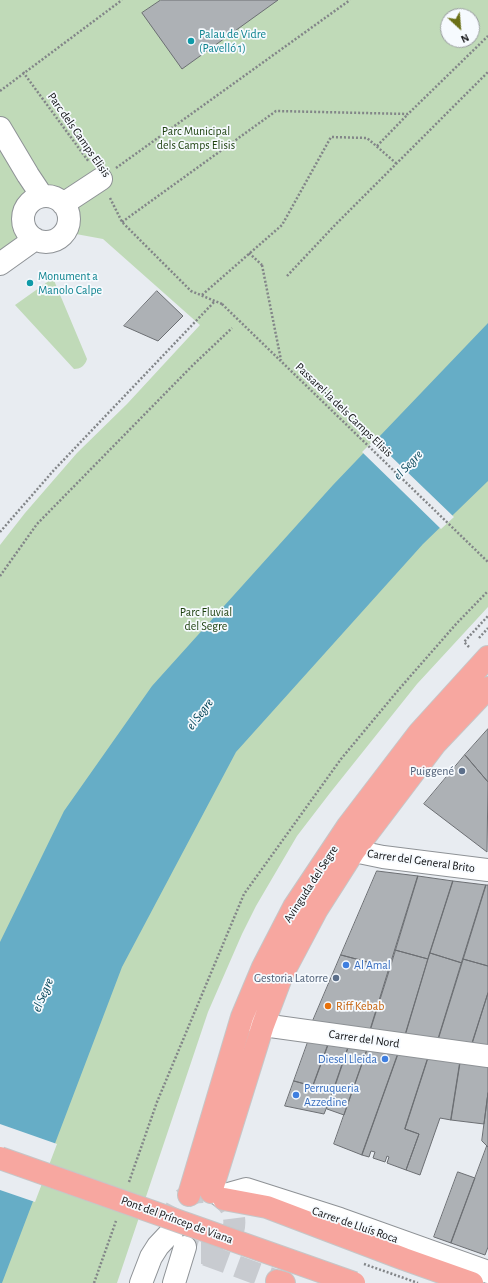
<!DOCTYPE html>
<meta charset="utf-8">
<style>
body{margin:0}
#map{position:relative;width:488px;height:1283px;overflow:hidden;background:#e8ecf1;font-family:"Alegreya Sans",sans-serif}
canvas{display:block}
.north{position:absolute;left:440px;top:8px;width:40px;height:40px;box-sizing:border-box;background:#f6fafe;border:1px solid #9a9da0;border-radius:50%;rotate:154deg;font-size:11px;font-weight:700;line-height:16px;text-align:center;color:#111214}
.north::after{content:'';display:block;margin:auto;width:14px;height:18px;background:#6b7016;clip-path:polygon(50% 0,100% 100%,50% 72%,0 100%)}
</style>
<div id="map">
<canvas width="488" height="1283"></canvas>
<div class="north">N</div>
</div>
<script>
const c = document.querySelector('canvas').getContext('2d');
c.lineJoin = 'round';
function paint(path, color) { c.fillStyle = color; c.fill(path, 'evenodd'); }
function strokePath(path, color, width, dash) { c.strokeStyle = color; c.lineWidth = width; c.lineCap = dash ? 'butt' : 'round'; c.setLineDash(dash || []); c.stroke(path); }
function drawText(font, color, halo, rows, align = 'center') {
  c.font = font + ' "Alegreya Sans",sans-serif'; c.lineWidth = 3.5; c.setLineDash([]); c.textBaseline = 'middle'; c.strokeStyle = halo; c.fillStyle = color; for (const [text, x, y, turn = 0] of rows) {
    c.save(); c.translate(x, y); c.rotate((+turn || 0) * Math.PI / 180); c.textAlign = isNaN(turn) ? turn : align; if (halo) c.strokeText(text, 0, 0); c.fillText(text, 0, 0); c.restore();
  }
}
paint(new Path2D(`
 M0 0H488V607L417 684 330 793 297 836 256 906 242 934 208 1012 117 1283H0V545L25 513 77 453 127 404 200 325 103 239 65 232C69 222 70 215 64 206 47 184 11 204 29 234L0 264ZM448 16H472V40H448Z
 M53 278 87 359C85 366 80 369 74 369L15 305Z`), '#c0dab8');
paint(new Path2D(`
 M488 323V481L423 544 236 752 122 967 2 1283H0V942L64 811 152 686 333 485Z`), '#66adc6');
paint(new Path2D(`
 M374 440 454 517 441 529 362 452Z
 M0 1124 57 1144 35 1202 0 1190Z`), '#e8ecf1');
const building = new Path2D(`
 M161 0H278L182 69 142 13Z
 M157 291 183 316 158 341 124 326Z
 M488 729V782L465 755Z
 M465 755 488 782 487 852 424 804Z
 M377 871 418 876 390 968 341 955Z
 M418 876 453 881 428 959 395 950Z
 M453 881 486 885 462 963 430 953Z
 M486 885H488V966L463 959Z
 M395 950 428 959 405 1036 370 1031Z
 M430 953 462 963 438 1040 405 1036Z
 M341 955 390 968 370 1031 312 1023Z
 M463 959 488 966V993L472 1044 438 1040Z
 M488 993V1046L472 1044Z
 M308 1042 328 1045 313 1086 294 1081Z
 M328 1045 348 1048 333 1092 313 1086Z
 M348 1048 367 1050 344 1115 327 1109Z
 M367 1050 398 1054 362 1155 334 1144Z
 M398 1054 428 1058 405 1129 419 1134 406 1170 387 1163 389 1157 387 1156 385 1162 373 1158 375 1152 371 1151 369 1157 362 1155Z
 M428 1058 460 1063 451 1120 440 1118 420 1175 406 1170 419 1134 405 1129Z
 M460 1063 488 1066V1093L484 1124 451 1120Z
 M294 1081 333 1092 324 1114 285 1106Z
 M488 1093V1147L482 1141Z
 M487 1146 488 1147V1247L485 1255 451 1243Z
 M458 1172 475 1178 451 1243 434 1237Z`);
paint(building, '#adb1b5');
strokePath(building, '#6c6f73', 1);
strokePath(new Path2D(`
 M201 1253C208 1253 215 1252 221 1248 235 1239 239 1217 228 1204 222 1197 215 1192 205 1192 167 1190 159 1245 201 1253L277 1281`), '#c8cbd0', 22, [22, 11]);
const minor = new Path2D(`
 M0 128 28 175 42 196
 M23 219a23 23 0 1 1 46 0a23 23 0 1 1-46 0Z
 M63 204 101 179
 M0 264 35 239
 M354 851 383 857 488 870
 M247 1018 263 1025 488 1056
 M221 1196 246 1189 340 1219 488 1272
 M141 1283 151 1257 158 1246 173 1230
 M174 1283 185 1247`);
const major = new Path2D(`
 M211 1192 263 1025 282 975 317 909 354 851 435 744 488 688
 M189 1195 242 1017 263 967 294 907 348 826 419 733 488 657
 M224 1199 267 1207 404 1259 472 1283
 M277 1281 284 1283`);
strokePath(minor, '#8e9296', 24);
strokePath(major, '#c6c6c7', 24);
strokePath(new Path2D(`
 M23 72 89 162
 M0 91 122 0
 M377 146 408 114
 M116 168 350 0
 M110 198 122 222 191 291 222 304
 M122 222 276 111 408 114 488 36
 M249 253 262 265
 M287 276 335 225 488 72
 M202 295 282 225 331 137 367 138 397 164
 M0 532 54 470 215 301
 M0 576 37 524 193 365 232 328
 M479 638 488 628
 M469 647 464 642 488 616
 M129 1182 157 1102 244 894 341 759 400 688 457 623 488 591
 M94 1283 116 1221`), '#828588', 2.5, [2, 2]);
strokePath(minor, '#fff', 22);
strokePath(major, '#f7a7a0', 22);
const majorBridge = new Path2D(`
 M0 1158 354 1283`);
strokePath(majorBridge, '#c6c6c7', 24, []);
strokePath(new Path2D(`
 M262 265 281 360
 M222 304 488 562
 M364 1264 418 1283`), '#828588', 2.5, [2, 2]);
strokePath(majorBridge, '#f7a7a0', 22);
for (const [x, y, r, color] of [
 [191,41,4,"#0f9aa8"],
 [30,283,4,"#0f9aa8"],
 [462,771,4,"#5c6f8a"],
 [346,965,4,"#3f7fe0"],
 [336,978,4,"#5c6f8a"],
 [328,1006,4,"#e8710a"],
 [385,1059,4,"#3f7fe0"],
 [296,1095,4,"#3f7fe0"]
]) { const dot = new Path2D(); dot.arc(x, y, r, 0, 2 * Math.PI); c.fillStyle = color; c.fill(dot); strokePath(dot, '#f6fafe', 1.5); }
drawText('12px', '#0d838f', '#f6fafe', [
 ["Palau de Vidre",199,34],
 ["(Pavelló 1)",199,48],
 ["Monument a",38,276],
 ["Manolo Calpe",38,290]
], 'left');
drawText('12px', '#1a3e0b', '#f6fafe', [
 ["Parc Municipal",196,131],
 ["dels Camps Elisis",196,145],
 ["Parc Fluvial",206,612],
 ["del Segre",206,626]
]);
drawText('12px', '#111214', '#f6fafe', [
 ["Parc dels Camps Elisis",79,135,55],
 ["Passarel·la dels Camps Elisis",344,410,44],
 ["Carrer del General Brito",421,861,8],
 ["Avinguda del Segre",311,884,-57],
 ["Carrer del Nord",364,1039,8],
 ["Pont del Príncep de Viana",177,1220,20],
 ["Carrer de Lluís Roca",355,1225,19]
]);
drawText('12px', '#4e5e75', '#f6fafe', [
 ["Puiggené",454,771],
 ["Gestoria Latorre",328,978]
], 'right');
drawText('12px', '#366cbe', '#f6fafe', [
 ["Al Amal",354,965],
 ["Diesel Lleida",377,1059,"right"],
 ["Perruqueria",304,1088],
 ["Azzedine",304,1102]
], 'left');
drawText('12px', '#c56008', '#f6fafe', [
 ["Riff Kebab",336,1006]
], 'left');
drawText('italic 13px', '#044558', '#f6fafe', [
 ["el Segre",408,465,-46],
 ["el Segre",200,714,-53],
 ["el Segre",43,995,-67]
]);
</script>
